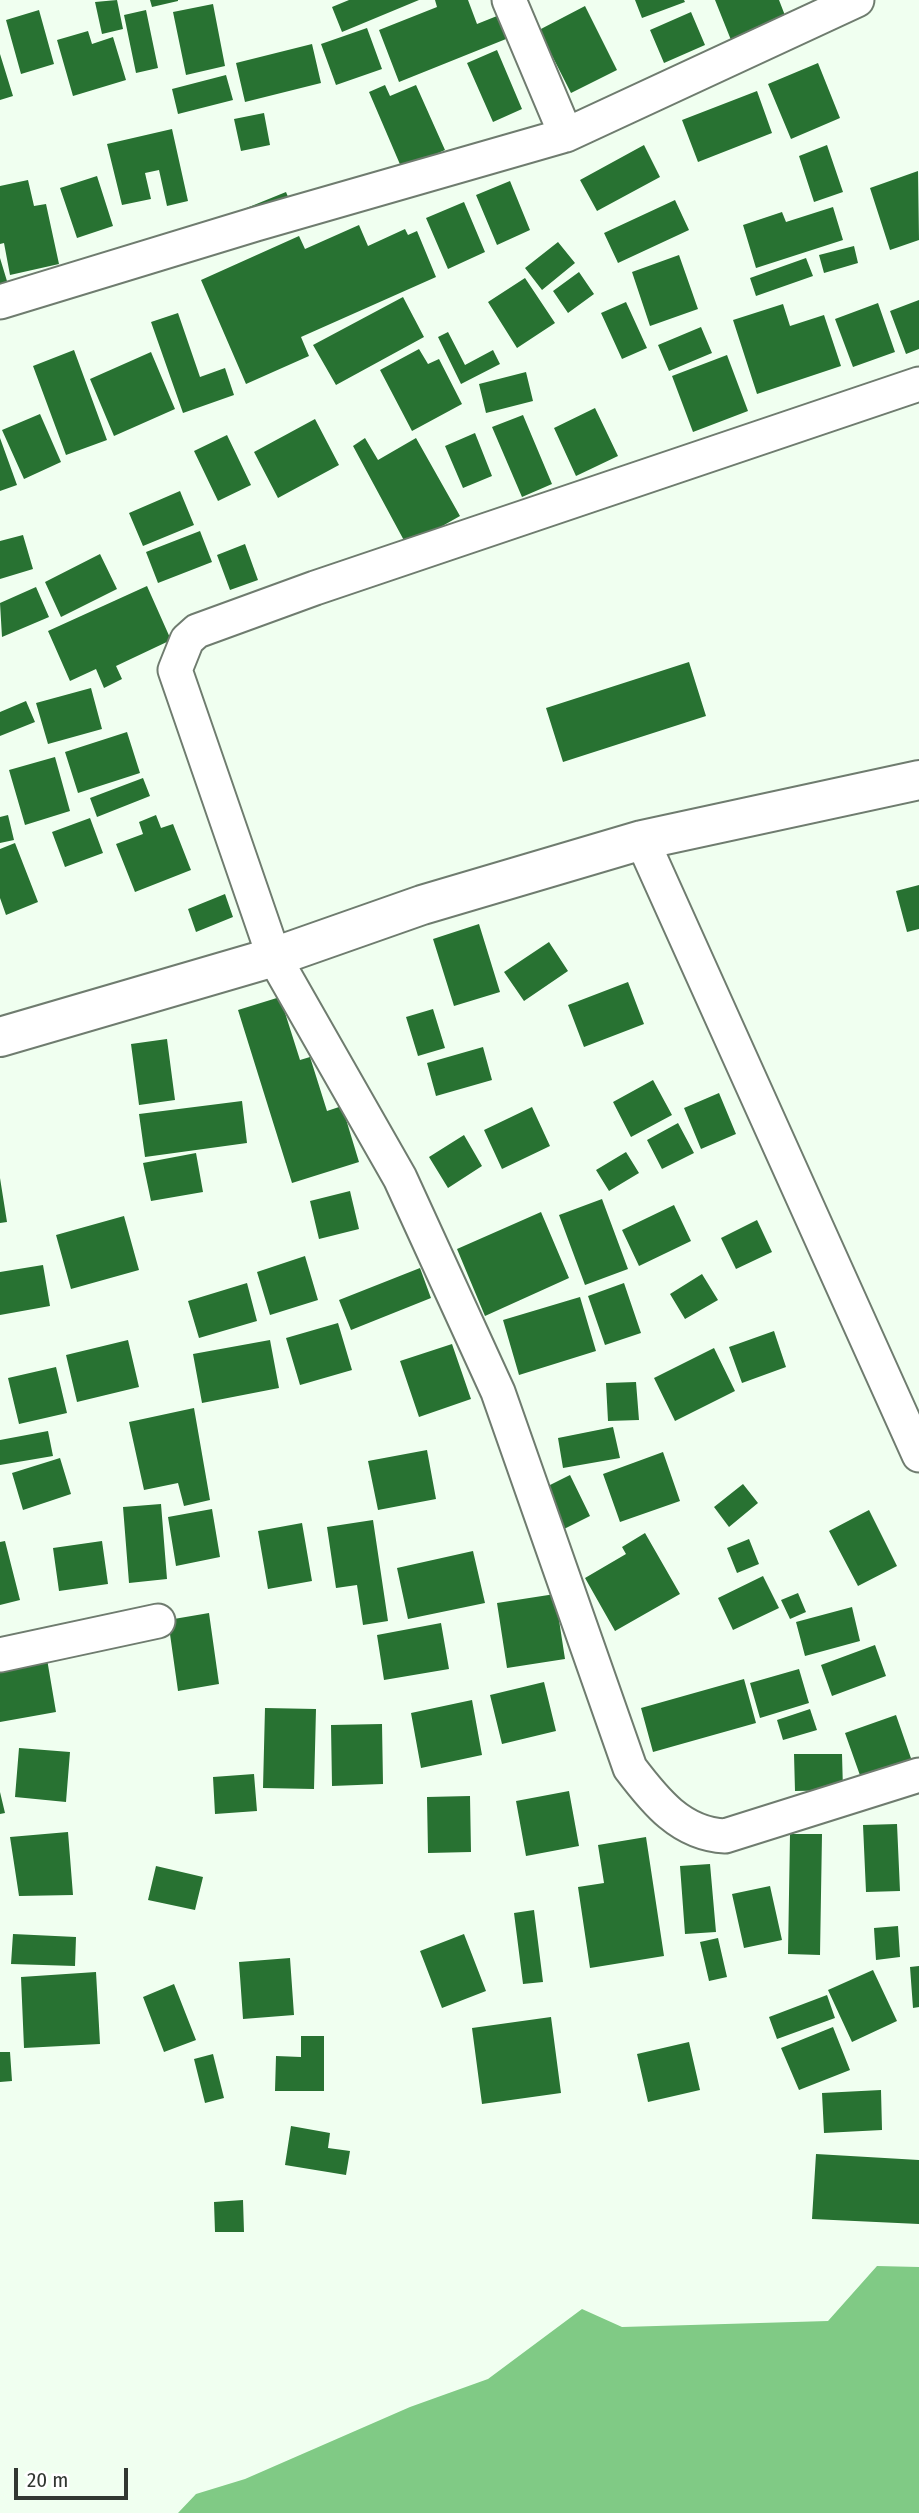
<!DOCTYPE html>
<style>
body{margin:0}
#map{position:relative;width:919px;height:2513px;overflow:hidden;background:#f0fff0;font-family:"Fira Sans Condensed",sans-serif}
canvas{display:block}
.scale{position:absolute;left:14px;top:2468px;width:114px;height:32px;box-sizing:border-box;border:4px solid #313731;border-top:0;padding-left:9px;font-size:21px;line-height:24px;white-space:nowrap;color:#313731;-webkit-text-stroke:5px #fff;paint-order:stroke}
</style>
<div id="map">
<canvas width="919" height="2513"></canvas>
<div class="scale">20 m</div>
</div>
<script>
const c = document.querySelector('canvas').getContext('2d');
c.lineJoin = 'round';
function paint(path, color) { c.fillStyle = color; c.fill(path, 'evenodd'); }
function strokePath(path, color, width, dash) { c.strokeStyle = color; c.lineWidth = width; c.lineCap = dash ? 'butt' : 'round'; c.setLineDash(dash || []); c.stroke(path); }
paint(new Path2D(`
 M877 2266 919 2267V2513H178L196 2494 245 2479 410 2407 488 2379 582 2309 622 2327 828 2321Z`), '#80ca85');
paint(new Path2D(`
 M117 0 123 29 102 34 95 2Z
 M150 0H178V1L152 7Z
 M349 0H419L342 32 332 7Z
 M435 0H468L477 24 502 14 511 37 399 82 379 30 437 7Z
 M635 0H684L685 2 642 18Z
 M715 0H779L786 18 731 40Z
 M213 4 225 66 186 75 173 12Z
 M585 6 617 70 571 93 539 30Z
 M39 10 54 64 21 74 6 20Z
 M146 10 158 68 136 73 124 15Z
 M691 12 705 45 664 63 650 30Z
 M367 28 382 69 336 85 321 44Z
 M88 31 92 44 113 37 126 80 73 96 57 40Z
 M312 44 321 83 245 102 236 63Z
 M497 50 522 109 493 122 467 63Z
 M0 54 13 96 0 100Z
 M818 63 840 118 791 139 768 84Z
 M226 75 233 100 178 114 172 89Z
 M385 85 390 96 416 85 445 150 402 169 369 92Z
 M757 91 772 133 698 162 682 120Z
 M264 113 270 145 241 151 234 119Z
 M172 129 188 201 167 206 159 170 145 173 151 199 122 205 107 144Z
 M644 145 660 177 597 211 580 180Z
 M827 145 843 192 814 202 799 156Z
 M918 171 919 240 890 250 870 188Z
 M97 176 113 226 77 238 60 188Z
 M28 180 34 206 46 204 59 264 10 275 4 243 0 244V186Z
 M510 181 530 230 497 245 476 195Z
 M286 192 294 211 252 228 244 209Z
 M675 200 689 230 618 263 604 233Z
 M464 202 485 252 448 269 426 218Z
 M833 207 843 240 756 268 743 225 782 212 786 222Z
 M359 225 368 246 405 229 408 235 417 231 436 277 301 337 309 356 246 384 201 280 299 236 305 249Z
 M558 242 575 263 542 290 525 268Z
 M854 246 858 263 824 273 819 255Z
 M679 255 698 309 650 326 632 272Z
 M0 258 10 291 0 293Z
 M806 258 813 276 756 296 750 278Z
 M579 272 594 294 568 313 553 291Z
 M525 278 555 323 517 348 488 302Z
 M403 297 424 337 336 385 313 345Z
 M919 300V349L906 354 890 311Z
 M626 302 647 348 622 359 601 313Z
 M878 303 895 352 853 367 835 319Z
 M783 304 790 326 824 315 841 366 757 394 733 320Z
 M178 313 200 377 225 368 234 395 183 413 151 322Z
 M701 327 712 353 669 371 658 345Z
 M448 332 465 365 493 350 500 364 461 384 438 337Z
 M419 349 428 364 439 359 462 404 412 431 380 370Z
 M74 350 107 440 66 455 33 366Z
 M151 352 175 409 114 436 90 379Z
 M727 355 748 411 693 432 672 376Z
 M526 372 533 401 486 413 479 384Z
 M595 408 618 456 576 476 554 428Z
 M40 414 61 462 24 479 2 430Z
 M523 415 552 484 522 497 492 427Z
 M315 419 339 465 278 498 254 452Z
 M475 433 492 476 463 488 445 446Z
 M227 435 251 485 218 501 194 451Z
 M0 438 17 485 0 491Z
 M365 438 378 460 416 438 460 516 407 546 353 446Z
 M180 491 194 525 143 546 129 513Z
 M200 531 212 562 158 583 146 552Z
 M23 535 33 569 0 579V541Z
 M245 544 258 580 230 590 217 555Z
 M100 554 117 589 61 617 45 582Z
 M147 586 171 640 116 666 122 679 104 688 96 669 70 681 48 631Z
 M36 587 49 617 2 637 0 603Z
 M689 662 706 716 563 762 546 708Z
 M91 688 102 729 48 744 36 703Z
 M26 701 35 722 0 736V712Z
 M127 732 140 773 78 793 65 752Z
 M55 757 70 811 25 825 9 770Z
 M143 778 150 796 97 817 90 798Z
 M8 815 14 840 0 843V817Z
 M156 815 161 828 173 824 191 870 135 892 116 844 143 834 139 822Z
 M90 818 103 853 65 867 52 832Z
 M15 843 38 902 6 915 0 898V849Z
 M919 885V929L907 932 896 891Z
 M225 894 233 917 196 932 188 909Z
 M479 924 500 992 454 1006 433 939Z
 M549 942 568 971 524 1001 504 972Z
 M628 982 644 1024 584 1047 568 1005Z
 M280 997 300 1060 310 1057 327 1111 342 1106 359 1162 292 1183 238 1010Z
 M433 1009 445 1048 418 1056 406 1017Z
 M167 1039 175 1100 139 1105 131 1044Z
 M483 1047 492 1080 436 1096 427 1063Z
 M653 1080 672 1115 631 1137 613 1102Z
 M719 1093 736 1134 701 1149 684 1108Z
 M242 1101 247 1143 145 1157 139 1114Z
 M532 1107 550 1146 502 1169 484 1130Z
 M678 1123 694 1153 662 1169 647 1140Z
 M464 1135 482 1166 448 1188 429 1157Z
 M626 1152 639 1173 609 1191 596 1170Z
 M196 1153 203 1192 151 1201 143 1163Z
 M0 1178 7 1222 0 1223Z
 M350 1191 359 1229 319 1239 310 1201Z
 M602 1199 628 1269 585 1285 559 1215Z
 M674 1205 691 1241 639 1266 622 1230Z
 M541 1212 569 1278 485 1316 457 1249Z
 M124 1216 139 1270 71 1289 56 1235Z
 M757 1220 772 1252 736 1269 721 1238Z
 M305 1256 318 1300 270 1315 257 1272Z
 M43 1265 50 1306 0 1315V1272Z
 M420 1268 431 1298 351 1330 339 1300Z
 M702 1274 718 1300 685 1319 670 1294Z
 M247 1283 257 1321 199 1338 188 1301Z
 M624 1283 641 1333 605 1345 588 1296Z
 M580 1297 596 1351 519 1375 503 1320Z
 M338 1323 352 1370 300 1385 286 1338Z
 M774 1331 786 1367 742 1383 729 1347Z
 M128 1340 139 1387 77 1402 66 1355Z
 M270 1340 279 1388 202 1403 193 1354Z
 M452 1344 471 1399 419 1417 400 1361Z
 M714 1348 735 1391 675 1421 654 1378Z
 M56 1367 67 1413 19 1424 8 1378Z
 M636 1382 639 1420 608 1421 606 1383Z
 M194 1408 210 1500 184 1506 178 1483 144 1490 129 1422Z
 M613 1427 620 1458 563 1468 558 1438Z
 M48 1431 53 1456 0 1465V1440Z
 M427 1450 436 1499 378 1510 368 1461Z
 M663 1452 680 1501 620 1522 603 1474Z
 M60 1458 71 1494 23 1510 12 1473Z
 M570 1475 590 1516 558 1532 538 1491Z
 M743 1484 758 1503 729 1527 714 1507Z
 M161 1504 167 1579 129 1583 123 1507Z
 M212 1509 220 1557 176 1566 168 1517Z
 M869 1510 897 1566 858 1586 829 1531Z
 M373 1520 388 1621 363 1625 357 1585 336 1588 327 1527Z
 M302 1523 312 1581 268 1589 258 1531Z
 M645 1533 680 1594 615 1631 585 1578 626 1554 622 1547Z
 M749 1539 759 1564 737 1573 727 1548Z
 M5 1541 20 1600 0 1605V1542Z
 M102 1541 108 1584 59 1591 53 1548Z
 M473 1551 485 1603 408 1619 397 1568Z
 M763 1576 779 1608 733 1630 718 1598Z
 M798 1593 806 1612 790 1619 781 1600Z
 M555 1594 565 1659 507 1668 497 1603Z
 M852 1607 860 1641 805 1656 796 1622Z
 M209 1613 219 1684 178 1691 168 1620Z
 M441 1623 449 1669 384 1680 377 1635Z
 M875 1645 886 1676 832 1696 821 1665Z
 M47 1659 56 1712 0 1722V1667Z
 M799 1669 809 1703 760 1718 750 1683Z
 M744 1679 756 1723 653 1752 641 1708Z
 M544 1682 556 1731 502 1744 490 1695Z
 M472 1700 482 1755 421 1768 411 1713Z
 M265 1708 316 1709 314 1789 263 1788Z
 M810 1709 817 1730 783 1740 777 1720Z
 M896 1715 913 1764 862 1781 845 1733Z
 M382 1724 383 1784 332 1786 331 1725Z
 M19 1748 70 1752 66 1802 15 1797Z
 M794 1754H842L843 1790 795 1791Z
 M254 1774 257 1811 215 1814 213 1777Z
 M569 1791 579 1846 526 1856 516 1801Z
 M0 1792 5 1813 0 1814Z
 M470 1796 471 1852 428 1853 427 1797Z
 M897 1824 900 1891 866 1892 863 1825Z
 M68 1832 73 1895 19 1896 10 1837Z
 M790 1834H822L820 1955 788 1954Z
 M646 1837 664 1956 590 1968 578 1887 604 1883 598 1845Z
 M710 1864 716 1932 685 1934 680 1866Z
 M156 1866 203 1877 195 1910 148 1900Z
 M770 1886 782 1940 744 1948 732 1894Z
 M534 1910 543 1982 523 1984 514 1913Z
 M898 1926 900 1957 876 1960 874 1928Z
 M13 1934 76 1937 75 1966 11 1964Z
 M464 1934 486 1991 442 2008 420 1951Z
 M718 1938 727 1977 709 1981 700 1942Z
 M290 1958 294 2015 243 2019 239 1962Z
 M919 1966V2007L913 2008 910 1967Z
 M873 1970 897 2021 852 2042 828 1990Z
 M96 1972 100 2044 24 2048 21 1977Z
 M174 1984 196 2040 164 2052 143 1997Z
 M827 1995 835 2018 777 2039 769 2017Z
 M551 2017 561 2093 482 2104 472 2028Z
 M833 2027 850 2070 799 2090 781 2048Z
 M301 2036H324V2091H275L276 2056 301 2057Z
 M689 2042 700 2090 648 2102 637 2054Z
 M0 2052H10L12 2081 0 2082Z
 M213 2054 224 2098 205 2103 194 2059Z
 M881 2090 882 2130 824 2133 822 2093Z
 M291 2126 330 2133 328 2148 350 2151 346 2175 285 2165Z
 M816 2154 919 2160V2224L812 2219Z
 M243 2200 244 2232H215L214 2202Z`), '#287232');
const minor = new Path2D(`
 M509 0 566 135
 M0 302 256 224 566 135 857 0
 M919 384 315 588 197 631 187 640 175 670 274 957 400 1178 498 1392 630 1768C655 1801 681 1834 725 1836L919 1775
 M642 840 919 1455
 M0 1655 158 1621`);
const secondary = new Path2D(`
 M0 1037 274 957 422 905 642 840 919 780`);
strokePath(minor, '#6f7c6f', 37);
strokePath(secondary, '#6f7c6f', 42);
strokePath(minor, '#fff', 33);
strokePath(secondary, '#fff', 38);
</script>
